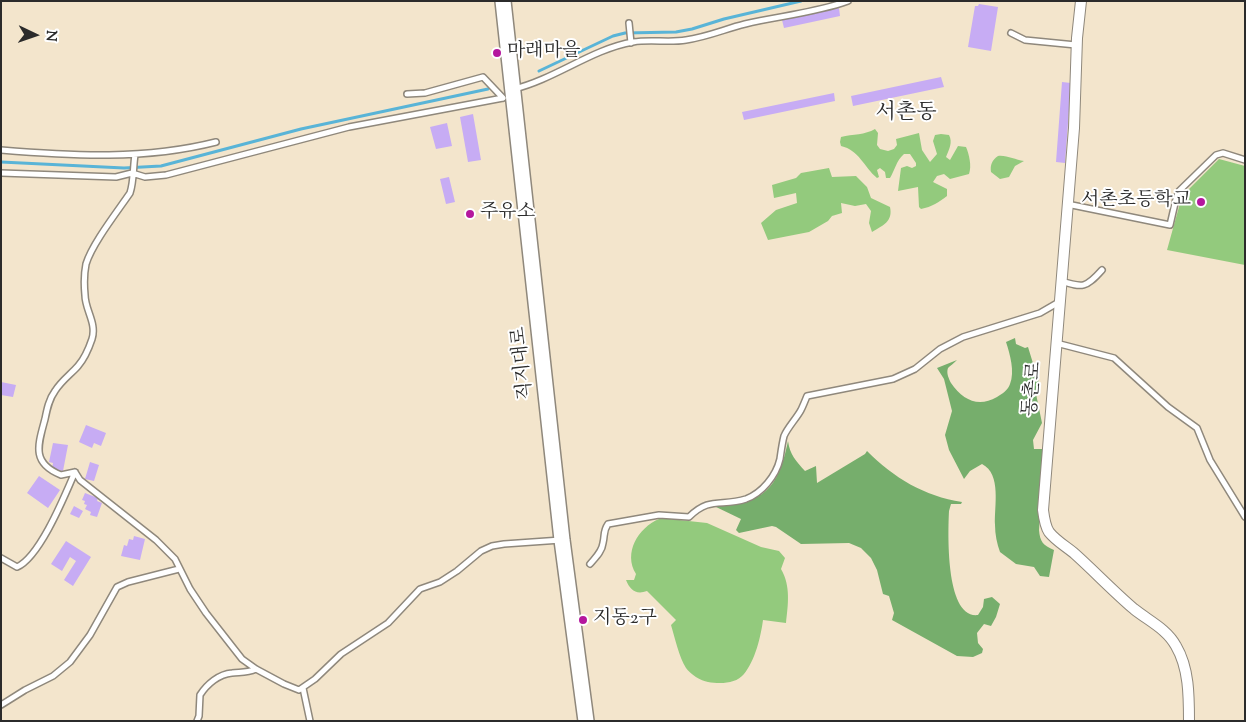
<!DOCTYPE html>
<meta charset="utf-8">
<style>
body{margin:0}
#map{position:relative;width:1246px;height:722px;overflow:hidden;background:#f3e5cc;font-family:"Sorts Mill Goudy",serif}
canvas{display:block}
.frame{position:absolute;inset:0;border:2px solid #2b2b2b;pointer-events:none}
.north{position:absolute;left:10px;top:10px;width:50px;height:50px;-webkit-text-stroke:4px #fff;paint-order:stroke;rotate:93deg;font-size:14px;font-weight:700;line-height:20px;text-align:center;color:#2b2b2b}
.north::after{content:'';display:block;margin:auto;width:18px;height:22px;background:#2b2b2b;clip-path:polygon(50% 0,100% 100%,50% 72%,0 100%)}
</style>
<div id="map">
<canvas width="1246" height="722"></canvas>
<div class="frame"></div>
<div class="north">N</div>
</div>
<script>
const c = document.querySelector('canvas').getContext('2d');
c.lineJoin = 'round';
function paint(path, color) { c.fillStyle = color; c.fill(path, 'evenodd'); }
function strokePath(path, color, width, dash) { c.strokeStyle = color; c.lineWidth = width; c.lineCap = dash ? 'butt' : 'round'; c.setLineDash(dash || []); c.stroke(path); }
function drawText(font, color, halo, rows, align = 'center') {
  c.font = font + ' "Sorts Mill Goudy","Noto Serif KR",serif'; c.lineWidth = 4; c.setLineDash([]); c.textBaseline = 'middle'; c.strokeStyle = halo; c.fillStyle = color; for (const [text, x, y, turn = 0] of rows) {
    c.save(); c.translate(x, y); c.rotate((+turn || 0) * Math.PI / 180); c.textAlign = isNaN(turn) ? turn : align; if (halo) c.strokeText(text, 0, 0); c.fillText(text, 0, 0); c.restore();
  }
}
paint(new Path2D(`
 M875 129 878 133 877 145 880 149 888 151 894 149 897 145 896 139 919 133 922 150 930 162 937 154 933 141 935 135 941 134 949 135C953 142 949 150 946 157L950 160 958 146 966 147C969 154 972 166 969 174L950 179 944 174 937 176 933 182 947 189V196C939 202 932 207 921 209L919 207 918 187 898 191 901 168 907 166 912 168 916 166V163L910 154H904C896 161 895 170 890 178H886L885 172 880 168 877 170 879 177 877 178C864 167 859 150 841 146L840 142 841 137C853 134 865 135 875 129Z
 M998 156C1007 155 1015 160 1024 161L1015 166 1009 177 1000 179 991 172C990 165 992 160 998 156Z
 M1219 159 1245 166V265L1167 250 1182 196Z
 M829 168 832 177 856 176 867 187 871 198 890 207C893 221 884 225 872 232L869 223 871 211 866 204 855 206 841 203 842 213 832 216 828 221 809 232 768 240 761 223 776 210 797 203 796 193 774 198 772 185 796 178 801 173Z
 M659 519H670L707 523 761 547 779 551 785 558 781 569C791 586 788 605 786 623L763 620C761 636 755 661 744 674 736 684 720 684 708 682 701 681 690 674 686 668 679 657 675 638 671 625L676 620 647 591C636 595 630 590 626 580H634L636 574C623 553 638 528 659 519Z`), '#93ca7d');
paint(new Path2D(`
 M1015 338 1016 344 1025 348 1028 347 1040 386 1036 394 1042 423 1033 440 1034 449H1043L1044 452 1039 530C1040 542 1043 545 1054 550L1049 577 1040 576 1034 567 1016 564 1000 552C997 544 995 534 995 525 994 507 1002 474 982 464L970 471 964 479 949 450 945 435 952 411 944 379 937 368 957 360C954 363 950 366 948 368 946 373 949 379 951 383 963 400 978 408 997 397 1002 394 1008 390 1010 384 1015 372 1010 354 1006 342Z
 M788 441C790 455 796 461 805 471L816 466 817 483 865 454 867 451C894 478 924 496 962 502L961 504H951L949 511C948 532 945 619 978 615L983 607 984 599 992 597 1000 604 996 617 991 626 984 624 977 633 978 643 983 649 982 653 973 657 957 656 892 620 894 613 889 596 883 594 877 570 871 558 861 548 849 543 801 544 776 527 772 526 739 533 736 530 741 519 714 506C764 504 778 489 788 441Z`), '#76ae6c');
strokePath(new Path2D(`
 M539 71 613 36 625 33 676 32 692 29 724 19 801 1
 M1 162 124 168 161 166 301 129 488 89`), '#59b4d7', 3);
paint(new Path2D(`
 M979 4 998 7 991 51 968 47 975 6H978Z
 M839 8 840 16 784 28 782 20Z
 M941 77 944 87 853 106 851 96Z
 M1062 82 1071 83 1065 163 1056 162Z
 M834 93 835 101 744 120 742 112Z
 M473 114 481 160 468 162 460 117Z
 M447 123 452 146 436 149 430 127Z
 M449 177 455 202 446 204 440 179Z
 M1 382 16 385 13 397 1 395Z
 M86 425 106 433 101 446 94 443 92 448 79 442Z
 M53 443 68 445 63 471 52 469 53 463 49 462Z
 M90 462 99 465 94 481 85 479Z
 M39 476 60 490 48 508 27 493Z
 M85 493 98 498 97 501 102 503 97 517 90 515 91 512 85 509 87 505 84 504 85 501 82 500Z
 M74 506 83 511 79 518 70 514Z
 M134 536 145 539 140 560 121 556 124 545 127 546 129 539 133 540Z
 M66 541 91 557 73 586 64 580 76 561 70 557 62 571 51 564Z`), '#c7acf4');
const lane = new Path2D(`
 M629 23 631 43
 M1011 33 1025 40 1076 45
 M514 89C555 79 592 49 633 42 651 39 669 43 686 40 707 37 725 29 745 24 779 16 815 13 848 1
 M407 94 425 93 483 77 503 98
 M1 150C73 156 145 160 216 142
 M135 155C133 167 134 181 130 193 117 212 92 244 86 264 84 274 84 285 85 295 85 310 97 323 92 339 89 348 85 358 78 366 71 374 61 381 55 391 49 399 47 409 45 419 38 445 31 463 61 475L75 472 80 480 156 540 175 559 190 589 206 613 242 659 256 669 284 684 299 690 315 679 341 654 388 623 420 589 440 582 457 571 481 551 492 546 504 544 561 540
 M1 173 116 177 132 173 145 177 166 175 349 127 503 98
 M1067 204 1170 225 1176 199 1179 191 1216 155 1223 153 1245 160
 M1061 281C1083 288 1086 288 1102 270
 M1056 343 1114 358 1168 407 1197 428 1210 460 1245 517
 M1 558 17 567C40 557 65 495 75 472
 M590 564C595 558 602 552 603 543 605 535 603 531 608 524L659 515 689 517C710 496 721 507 746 499 762 493 776 476 780 459 781 452 782 444 784 436 788 427 796 419 801 410 803 406 805 401 807 396L893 379 915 369 940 349 963 337 1040 313 1059 302
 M303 688 310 721
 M1 705 25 690 53 676 70 662 90 635 117 587 128 582 179 569
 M197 721 199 716 200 695C207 684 219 674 232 673 241 672 247 673 256 669`);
const street = new Path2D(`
 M1081 1 1077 38 1074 128 1043 510C1044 518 1045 526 1049 532 1056 541 1067 547 1075 554 1095 572 1114 592 1134 609 1149 621 1167 629 1176 646 1189 668 1189 696 1189 721`);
const secondary = new Path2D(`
 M503 1 562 540 586 721`);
strokePath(lane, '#8f887c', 8);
strokePath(street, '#8f887c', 12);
strokePath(secondary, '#8f887c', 18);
strokePath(lane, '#fff', 5);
strokePath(street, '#fff', 10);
strokePath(secondary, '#fff', 15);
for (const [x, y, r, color] of [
 [497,53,5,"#b5179e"],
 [1201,202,5,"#b5179e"],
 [470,214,5,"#b5179e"],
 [583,620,5,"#b5179e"]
]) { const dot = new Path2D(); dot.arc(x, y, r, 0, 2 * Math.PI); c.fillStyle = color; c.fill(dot); strokePath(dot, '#fff', 2); }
drawText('19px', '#2b2b2b', '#fff', [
 ["마래마을",507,53],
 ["서촌초등학교",1191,202,"right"],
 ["주유소",480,214],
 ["지동2구",593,620]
], 'left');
drawText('19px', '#2b2b2b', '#fff', [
 ["직지대로",524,363,-96],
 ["동촌로",1034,389,-85]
]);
drawText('21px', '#2b2b2b', '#fff', [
 ["서촌동",906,114]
]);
</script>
